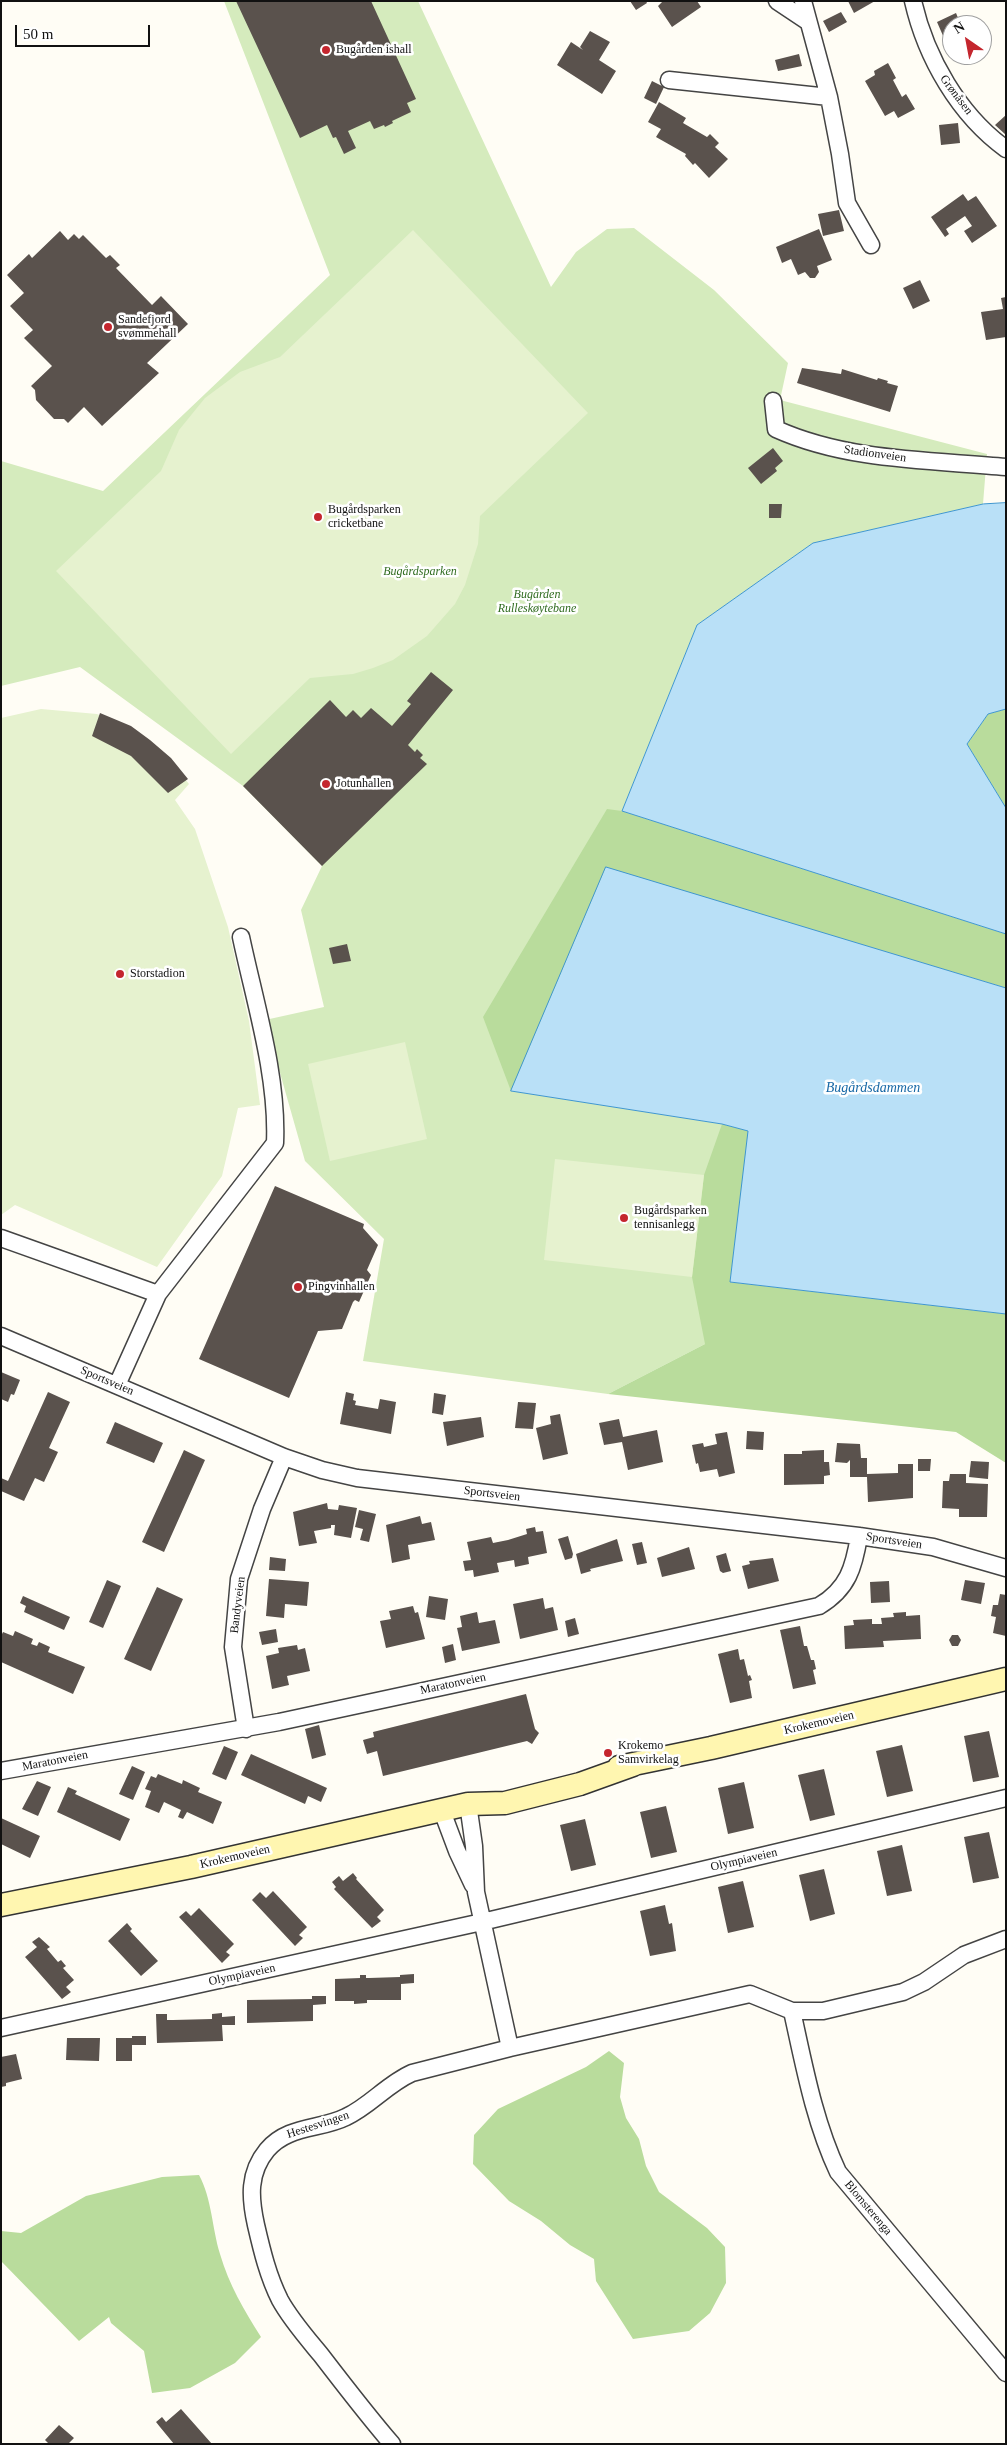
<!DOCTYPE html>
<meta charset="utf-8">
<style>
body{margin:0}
#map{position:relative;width:1007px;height:2445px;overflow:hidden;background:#fffdf5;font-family:Georgia,serif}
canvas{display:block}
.frame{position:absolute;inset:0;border:2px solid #111;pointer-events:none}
.north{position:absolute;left:942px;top:15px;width:50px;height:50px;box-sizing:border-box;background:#fff;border:1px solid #a0a0a0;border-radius:50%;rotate:327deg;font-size:14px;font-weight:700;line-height:20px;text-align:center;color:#111}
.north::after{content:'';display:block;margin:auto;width:18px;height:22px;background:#c4262e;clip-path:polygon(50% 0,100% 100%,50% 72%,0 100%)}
.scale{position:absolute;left:15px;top:25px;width:135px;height:22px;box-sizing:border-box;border:2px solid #111;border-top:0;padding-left:6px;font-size:15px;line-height:18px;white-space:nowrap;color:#111;-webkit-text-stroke:4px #fff;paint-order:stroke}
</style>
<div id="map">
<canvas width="1007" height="2445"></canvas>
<div class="frame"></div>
<div class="north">N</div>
<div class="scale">50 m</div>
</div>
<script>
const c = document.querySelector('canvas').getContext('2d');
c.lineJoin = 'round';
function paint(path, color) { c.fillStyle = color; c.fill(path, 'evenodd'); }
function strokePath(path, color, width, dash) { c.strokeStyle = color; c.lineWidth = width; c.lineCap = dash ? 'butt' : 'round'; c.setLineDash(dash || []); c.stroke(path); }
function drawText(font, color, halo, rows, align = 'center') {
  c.font = font + ' Georgia,serif'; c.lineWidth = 5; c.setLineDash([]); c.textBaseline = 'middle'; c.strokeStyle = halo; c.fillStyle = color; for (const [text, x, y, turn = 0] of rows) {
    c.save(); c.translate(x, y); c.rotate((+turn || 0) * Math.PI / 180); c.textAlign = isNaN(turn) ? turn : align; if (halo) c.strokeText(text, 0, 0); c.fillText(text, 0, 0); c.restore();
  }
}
paint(new Path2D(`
 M224 1H418L551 287 576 252 607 229 634 228 714 290 788 363 780 400 987 454 983 504 813 543 697 625 622 811 606 867 512 1091 722 1124 705 1344 608 1394 363 1361 384 1239 305 1161 265 1020 324 1007 301 910 322 866 243 786 80 667 1 686V461L103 491 330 275Z`), '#d5ebbd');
paint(new Path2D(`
 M1006 709V808L967 744 988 714Z
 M607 809 622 811 1006 934V988L606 868 511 1091 483 1017Z
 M722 1124 749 1131 730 1282 1006 1314V1463L956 1432 608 1394 705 1344 692 1277 704 1175Z
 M609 2051 624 2063 620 2097 626 2118 639 2139 646 2166 659 2192 707 2228 725 2247 726 2283 710 2313 689 2331 633 2339 596 2281 594 2259 570 2245 541 2221 509 2201 473 2164 474 2135 498 2109 586 2067Z
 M199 2175C212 2199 212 2228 220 2254 229 2285 244 2310 261 2337L235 2363 190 2388 152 2393 144 2351 111 2323 109 2317 79 2341 1 2261V2231L21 2233 86 2196 162 2177Z`), '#b9dc9c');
paint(new Path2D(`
 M413 230 588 413 480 516 478 544 465 585 455 604 427 636 393 660 373 668 353 674 310 678 231 754 56 571 161 471 179 430 205 398 240 372 280 357Z
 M41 709 97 714 134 731 164 753 189 784 175 800 195 829 228 927 249 1021 260 1105 238 1108 222 1176 157 1267 15 1205 1 1215V718Z
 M405 1042 427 1139 330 1161 308 1064Z
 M555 1159 704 1175 692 1277 544 1260Z`), '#e6f2cf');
const water = new Path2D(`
 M1006 503V709L988 714 967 744 1006 808V934L622 811 697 625 813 543 983 504Z
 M606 867 1006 988V1314L730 1282 748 1131 722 1124 511 1091Z`);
paint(water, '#b9e0f7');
strokePath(water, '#3f96cf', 1);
paint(new Path2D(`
 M236 1H371L416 99 407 103 411 112 392 121 393 123 385 127 384 125 374 129 370 121 348 131 356 148 344 154 336 137 333 138 327 125 300 138Z
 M630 1H646L647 3 636 10Z
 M663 1H697L701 7 672 27 658 6Z
 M848 1H875L854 13Z
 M841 12 847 22 829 32 823 21Z
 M956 13 961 25H952V34L944 38 937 22Z
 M590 31 610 42 599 60 616 71 602 94 557 65 571 42 583 50 580 47Z
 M799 54 802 66 778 71 775 60Z
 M888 63 896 78 893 80 902 97 906 94 915 109 898 118 894 111 885 116 865 81 875 75 874 71Z
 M652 81 664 87 656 104 644 98Z
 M659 102 686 118 683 123 707 137 710 134 719 143 715 147 728 159 709 178 695 163 693 165 685 156 686 154 656 137 661 129 648 122Z
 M1006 115V135L995 125Z
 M958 123 960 143 941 145 939 125Z
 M963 194 968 201 976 196 997 226 972 243 964 231 972 226 965 216 946 229 949 234 945 237 931 217Z
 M839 210 844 231 823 236 818 214Z
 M819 229 832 260 817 266 819 272 815 278H810L805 272 798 275 791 259 782 263 776 247Z
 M60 231 68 240 74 234 79 239 83 235 106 258 110 255 120 265 116 268 152 305 161 296 188 324 147 363 159 373 102 426 84 407 68 423 64 419H54L36 400 35 390 31 386 52 366 24 338 33 330 10 306 24 293 7 275 29 254 32 258Z
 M920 280 930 301 913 309 903 288Z
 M1006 297V337L986 340 981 312 1003 309 1001 298Z
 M802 368 841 374 842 369 877 380 878 378 888 381 887 383 898 386 890 412 797 383Z
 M773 448 783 461 775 468 777 471 761 484 748 468Z
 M769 504H782L781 518H769Z
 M431 672 453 690 408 745 415 752 417 749 423 755 420 758 427 764 322 866 243 786 330 700 346 717 353 710 361 718 371 708 392 726 411 704 407 701Z
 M100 713 131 726 150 740 171 758 188 779 168 793 131 756 92 736Z
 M347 944 351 961 333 964 329 948Z
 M275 1186 364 1224 363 1228 378 1245 367 1270 371 1275 359 1302 355 1300 353 1302 342 1329 318 1331 289 1398 199 1359Z
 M1 1372 20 1380 14 1395 11 1394 8 1402 1 1399Z
 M48 1392 70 1402 49 1448 58 1452 44 1482 35 1478 24 1501 1 1491V1478L8 1481Z
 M346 1392 354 1394 353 1400 356 1401 355 1405 378 1409 380 1399 396 1402 391 1434 340 1424Z
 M434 1393 446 1395 443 1415 432 1413Z
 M518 1402 536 1403 533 1429 515 1428Z
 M560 1414 568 1454 543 1460 536 1428 551 1424 550 1416Z
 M481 1417 484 1437 447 1446 443 1422Z
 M619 1419 623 1437 657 1430 663 1462 628 1470 622 1442 604 1445 599 1423Z
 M115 1422 163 1443 154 1463 106 1443Z
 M747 1431 764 1432 763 1450 746 1449Z
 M727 1432 735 1473 719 1477 717 1469 700 1472 698 1463 696 1464 692 1445 703 1443 704 1447 717 1444 715 1434Z
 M837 1443 860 1444 861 1458H867V1474L898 1473V1464H913V1498L868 1502 867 1477H850V1460L847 1463 835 1462Z
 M184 1450 205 1460 164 1552 142 1542Z
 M824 1450V1462H829L830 1475 824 1476V1484L784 1485V1454H802V1451Z
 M918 1459H931L930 1471H918Z
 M971 1461 989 1462 988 1479 969 1477Z
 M950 1474H966V1483L988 1484 987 1517H959V1509L942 1508 943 1481H949Z
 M327 1503 328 1509 338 1510 339 1505 357 1508 351 1538 334 1535 335 1525H331V1528L314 1531 317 1543 299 1546 293 1512Z
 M359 1510 376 1514 369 1542 360 1540 363 1529 355 1527Z
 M420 1516 422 1524 431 1522 435 1540 408 1545 410 1559 392 1563 386 1525Z
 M535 1527 536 1532 543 1531 547 1553 528 1557 529 1564 515 1567 514 1560 497 1563 499 1572 474 1577 473 1570 465 1571 463 1561 471 1560 467 1542 491 1537 493 1543 508 1540 527 1534 526 1529Z
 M568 1536 573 1554 572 1558 565 1560 558 1539Z
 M617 1539 623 1561 590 1569 591 1571 581 1574 576 1554Z
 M642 1542 647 1563 637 1565 632 1544Z
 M689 1547 695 1569 662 1577 657 1558Z
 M726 1553 731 1571 723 1573 720 1571 716 1556Z
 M270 1557 286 1559 285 1571 269 1570Z
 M773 1558 779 1581 748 1589 742 1566 750 1564 749 1561Z
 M269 1579 309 1582 307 1606 285 1604 284 1618 266 1616Z
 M107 1580 121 1586 103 1628 89 1622Z
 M965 1580 985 1583 981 1604 961 1600Z
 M889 1581 890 1602 871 1603 870 1582Z
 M157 1587 183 1599 151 1671 124 1659Z
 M1000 1594 1006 1595V1636L993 1633 996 1617 991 1616 993 1605H998Z
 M23 1596 70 1617 64 1630 24 1612 26 1606 20 1603Z
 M429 1596 448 1599 445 1620 426 1617Z
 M543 1598 545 1609 553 1607 558 1630 520 1639 513 1604Z
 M413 1606 415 1613 418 1612 425 1639 386 1648 380 1621 391 1619 389 1611Z
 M477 1612 479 1623 495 1620 500 1643 462 1651 457 1628 462 1627 460 1616Z
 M906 1612V1616L920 1615 921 1639 883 1641 884 1647 845 1649 844 1626 854 1625 853 1620 872 1619V1624H882L881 1618 894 1617 893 1613Z
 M575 1618 579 1634 568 1637 565 1621Z
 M800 1626 804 1646H807L811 1660H814L816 1669 813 1670 816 1684 793 1689 780 1630Z
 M276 1629 278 1642 262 1645 259 1632Z
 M15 1631 33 1639 31 1644 37 1646 39 1642 50 1647 48 1652 85 1667 73 1694 1 1662V1636L3 1632 13 1636Z
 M952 1635H958L961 1640 958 1646H952L949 1640Z
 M453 1644 456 1660 445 1663 442 1647Z
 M297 1645 298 1650 305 1648 310 1671 287 1676 289 1685 272 1689 266 1656 279 1653 278 1648Z
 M738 1649 740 1660 744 1659 748 1676 750 1675 752 1680 749 1681 752 1698 730 1703 718 1654Z
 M526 1694 535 1729 539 1733 532 1744 527 1741 383 1776 377 1751 367 1754 363 1740 374 1737 373 1732Z
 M319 1725 326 1755 312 1759 305 1729Z
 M989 1731 999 1777 973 1782 964 1736Z
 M902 1745 913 1791 887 1797 876 1751Z
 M224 1746 238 1752 226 1780 212 1774Z
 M251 1754 327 1788 321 1802 308 1796 305 1804 241 1775Z
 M132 1766 145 1772 133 1800 119 1794Z
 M824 1769 835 1815 810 1821 798 1775Z
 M158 1774 182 1784 183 1780 200 1788 198 1792 222 1802 213 1824 187 1812 183 1819 178 1817 181 1810 164 1802 159 1813 145 1807 151 1791 145 1789 151 1776 156 1778Z
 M37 1781 51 1787 38 1816 22 1809Z
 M744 1782 754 1828 728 1834 718 1788Z
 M68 1787 77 1791 75 1794 130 1819 120 1841 57 1812Z
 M666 1806 677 1852 651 1858 640 1812Z
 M1 1818 40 1836 30 1858 1 1844Z
 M585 1819 596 1865 571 1871 560 1825Z
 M989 1832 999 1878 973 1883 964 1837Z
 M902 1845 912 1891 887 1896 877 1851Z
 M824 1869 835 1914 810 1921 799 1875Z
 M353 1873 357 1878 356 1879 384 1910 377 1917 381 1921 372 1928 334 1889 336 1887 332 1882 339 1876 343 1881Z
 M743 1881 754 1927 728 1933 718 1887Z
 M273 1891 307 1927 299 1935 303 1938 295 1946 252 1900 260 1892 266 1898Z
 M665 1905 669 1924 672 1923 676 1951 650 1956 640 1911Z
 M199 1908 234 1944 226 1952 230 1955 222 1963 179 1917 186 1911 191 1916Z
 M127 1923 132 1929 130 1931 158 1961 141 1976 108 1941Z
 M39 1937 50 1947 47 1949 58 1962 61 1960 66 1966 63 1968 74 1980 66 1987 71 1992 62 1999 25 1957 37 1947 32 1942Z
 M414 1974V1983L401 1984V2000H367V2003L354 2004V2001H335V1979L360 1978V1975H366V1978H369L400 1977V1975Z
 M312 1996H326V2004L313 2005V2021L247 2023V2000L312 1999Z
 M222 2013V2017L235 2016V2025H222L223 2041 157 2043 156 2014H167V2020H173L212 2019V2014Z
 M132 2036H146V2045H132V2061H116V2038H132Z
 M67 2038H100L99 2061 66 2060Z
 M16 2054 22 2079 6 2083V2086L1 2087V2057Z
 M181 2409 212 2444H174L160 2427 156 2422 162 2417 166 2422Z
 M59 2425 74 2438 68 2444H49L45 2440Z`), '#5a524d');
const minor = new Path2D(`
 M777 1 807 21
 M803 1 829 97 840 154 847 203 871 245
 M913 1C926 58 959 115 1006 149
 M669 80 829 97
 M773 401 776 429C847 461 929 460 1006 467
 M1 1238 158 1294
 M1 1336 284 1457 322 1470 357 1478 859 1536 933 1547 1006 1568
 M117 1385 158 1294 275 1143C278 1076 255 1003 241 937
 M246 1729 233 1647 239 1579 262 1509 284 1457
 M1 1771 279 1722 819 1606C848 1589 854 1567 859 1536
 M442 1811 457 1851 473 1885
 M792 2011C804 2065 814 2121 838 2172L1006 2373
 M1 2028 482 1922 1006 1798
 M510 2048 750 1994 792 2011H823L903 1992 924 1982 964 1955 1006 1939
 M392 2444C367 2415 344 2385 321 2355 307 2338 291 2320 280 2300 268 2276 262 2251 256 2225 250 2198 248 2173 267 2150 288 2125 320 2130 346 2117 370 2106 387 2084 412 2073L510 2048 476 1892 474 1846 468 1804`);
const secondary = new Path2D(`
 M619 1767 711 1748 1006 1679
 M1 1905 191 1867 468 1804 505 1803 580 1784 633 1765`);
strokePath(minor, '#444', 19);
strokePath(secondary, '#333', 25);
strokePath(minor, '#fff', 16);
strokePath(secondary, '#fff6b0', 22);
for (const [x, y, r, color] of [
 [326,50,5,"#c4262e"],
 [108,327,5,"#c4262e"],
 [318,517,5,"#c4262e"],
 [326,784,5,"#c4262e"],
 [120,974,5,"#c4262e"],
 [624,1218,5,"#c4262e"],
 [298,1287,5,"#c4262e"],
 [608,1753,5,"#c4262e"]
]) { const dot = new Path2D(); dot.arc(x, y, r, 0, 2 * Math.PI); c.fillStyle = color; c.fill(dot); strokePath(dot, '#fff', 2); }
drawText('12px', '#111', '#fff', [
 ["Bugården ishall",336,50],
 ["Sandefjord",118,320],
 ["svømmehall",118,334],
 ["Bugårdsparken",328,510],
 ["cricketbane",328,524],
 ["Jotunhallen",336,784],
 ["Storstadion",130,974],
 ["Bugårdsparken",634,1211],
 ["tennisanlegg",634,1225],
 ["Pingvinhallen",308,1287],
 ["Krokemo",618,1746],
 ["Samvirkelag",618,1760]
], 'left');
drawText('12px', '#111', '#fff', [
 ["Grønåsen",956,95,53],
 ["Stadionveien",875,454,8],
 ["Sportsveien",107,1381,23],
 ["Sportsveien",492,1494,7],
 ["Sportsveien",894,1541,9],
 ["Bandyveien",238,1605,-83],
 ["Maratonveien",453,1684,-12],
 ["Krokemoveien",819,1723,-13],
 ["Maratonveien",55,1761,-11],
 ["Krokemoveien",235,1857,-13],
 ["Olympiaveien",744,1860,-13],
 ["Olympiaveien",242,1975,-12],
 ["Hestesvingen",318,2125,-18],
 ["Blomsterenga",868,2208,50]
]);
drawText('italic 12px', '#2f6b1f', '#fff', [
 ["Bugårdsparken",420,572],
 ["Bugården",537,595],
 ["Rulleskøytebane",537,609]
]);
drawText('italic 14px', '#1768a6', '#fff', [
 ["Bugårdsdammen",873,1088]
]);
</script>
